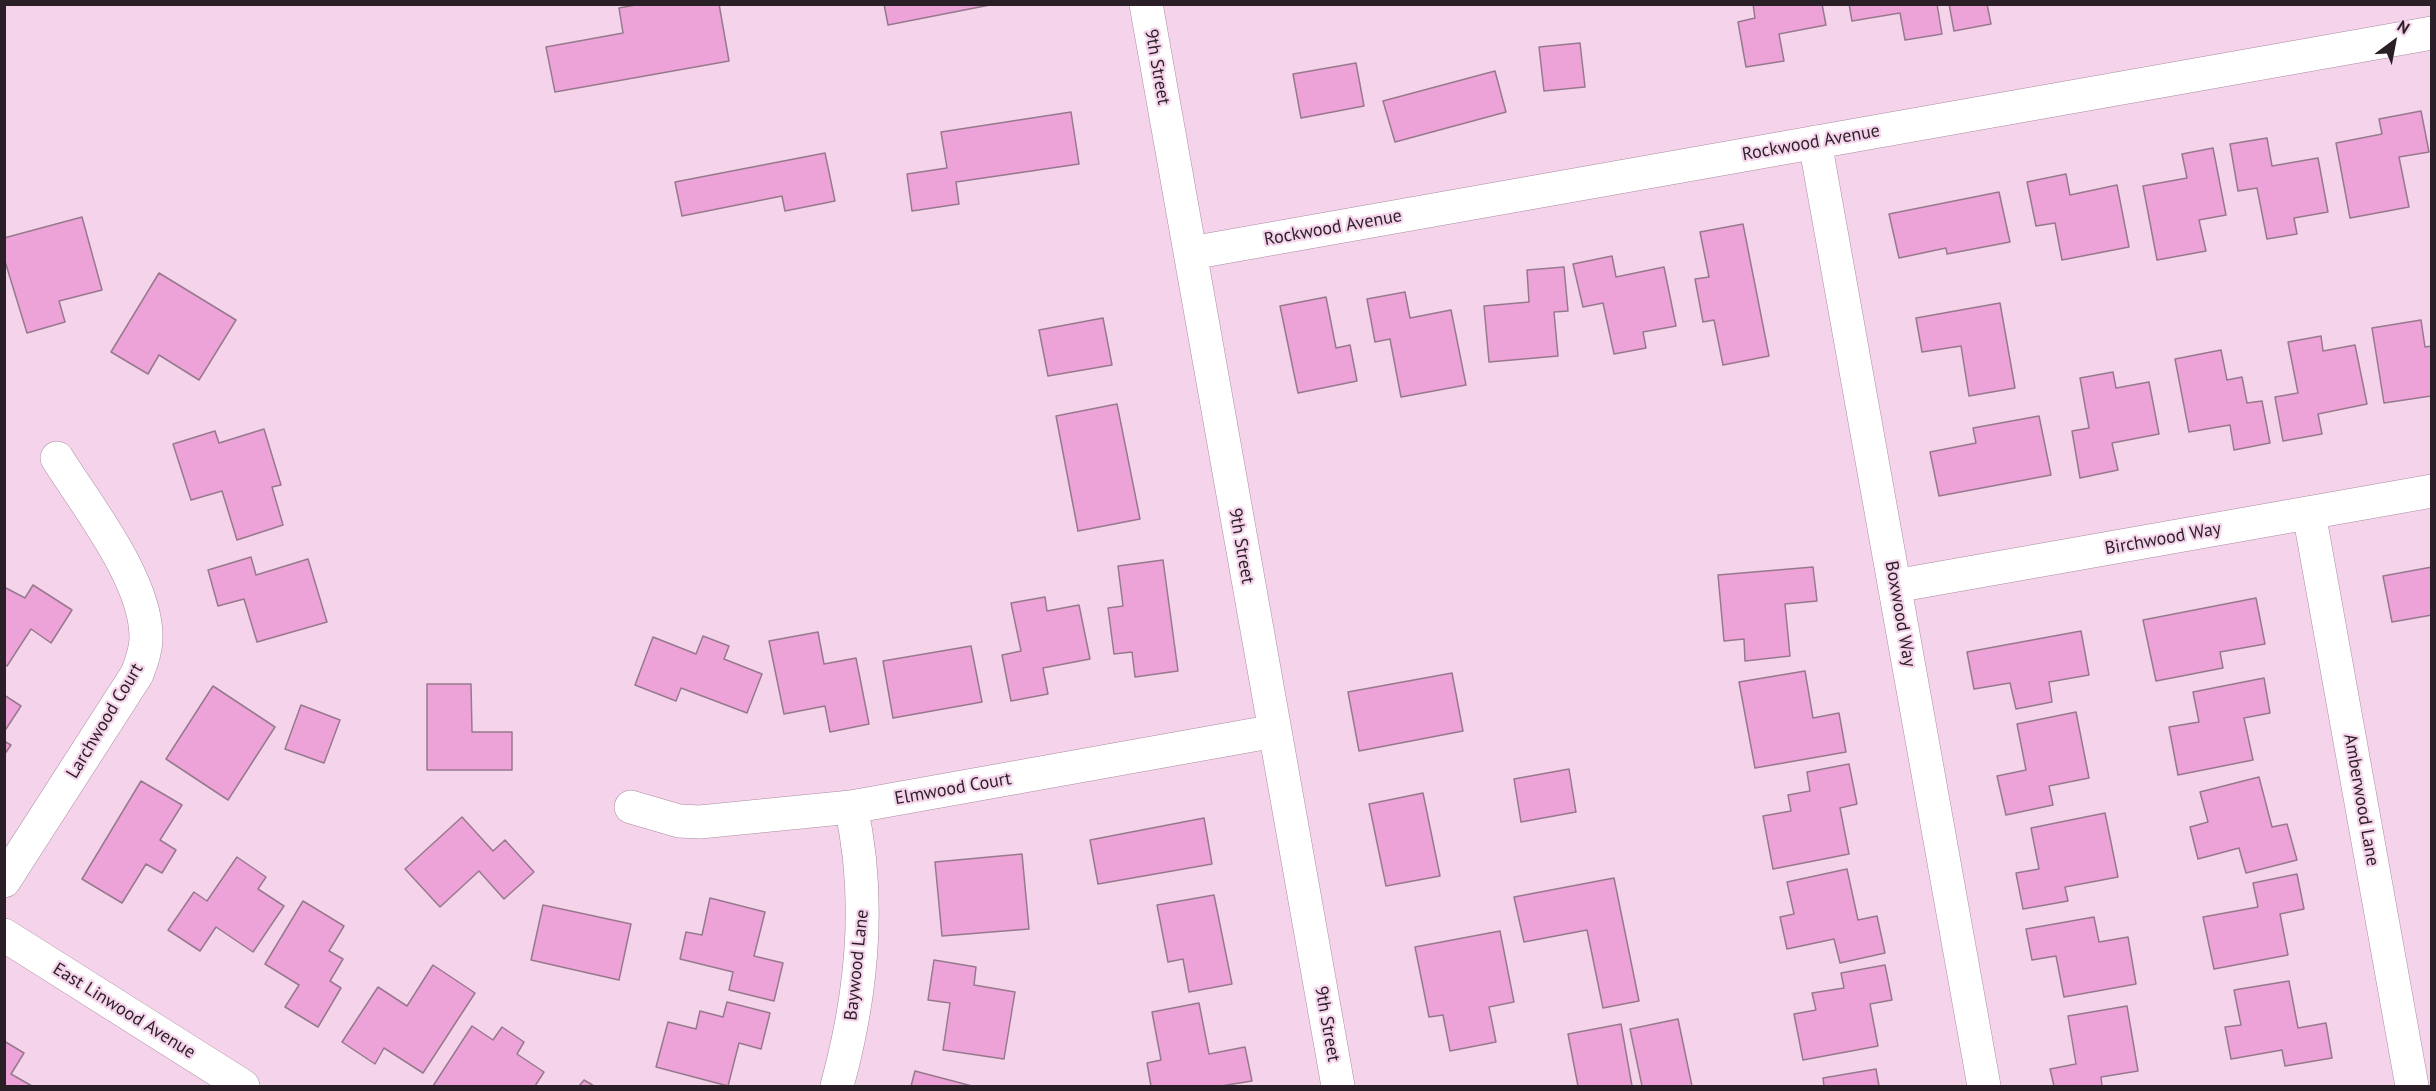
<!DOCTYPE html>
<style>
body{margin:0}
#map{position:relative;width:2436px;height:1091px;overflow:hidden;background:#f5d4eb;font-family:"PT Sans",sans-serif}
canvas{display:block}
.frame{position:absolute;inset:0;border:6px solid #2b1f27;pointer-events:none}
.north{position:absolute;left:2364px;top:12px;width:60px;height:60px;-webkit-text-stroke:4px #f5d4eb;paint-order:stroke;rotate:32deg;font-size:16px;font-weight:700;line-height:24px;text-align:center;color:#2b1f27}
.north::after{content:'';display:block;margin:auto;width:21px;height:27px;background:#2b1f27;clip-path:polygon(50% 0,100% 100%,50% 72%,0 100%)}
</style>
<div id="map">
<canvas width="2436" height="1091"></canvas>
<div class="frame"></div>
<div class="north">N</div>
</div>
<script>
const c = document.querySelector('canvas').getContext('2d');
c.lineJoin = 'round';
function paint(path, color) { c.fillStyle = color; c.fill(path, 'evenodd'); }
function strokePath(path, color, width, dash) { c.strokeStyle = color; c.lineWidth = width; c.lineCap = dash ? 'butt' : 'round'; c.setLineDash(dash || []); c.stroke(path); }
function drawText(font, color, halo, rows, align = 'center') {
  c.font = font + ' "PT Sans",sans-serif'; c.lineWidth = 4.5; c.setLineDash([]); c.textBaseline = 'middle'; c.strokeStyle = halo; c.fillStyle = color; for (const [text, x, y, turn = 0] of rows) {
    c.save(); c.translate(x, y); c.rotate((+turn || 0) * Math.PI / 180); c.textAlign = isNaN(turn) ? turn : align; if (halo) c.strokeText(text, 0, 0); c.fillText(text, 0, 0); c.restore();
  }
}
const building = new Path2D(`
 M641 4H719L729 61 555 92 546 47 623 33 619 8Z
 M884 4H995L888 25Z
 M1753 4H1822L1826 25 1779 34 1784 61 1746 67 1738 22 1755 18Z
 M1849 4H1937L1942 34 1905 40 1900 13 1852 21Z
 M1949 4H1987L1991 24 1954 31Z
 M1580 43 1585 87 1544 91 1539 47Z
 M1356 63 1364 106 1301 118 1293 74Z
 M1495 71 1506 112 1395 142 1383 101Z
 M2421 111 2429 152 2399 157 2409 207 2350 218 2336 143 2382 134 2379 119Z
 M1071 112 1079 164 956 182 959 204 912 211 907 174 947 168 941 132Z
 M2267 138 2272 166 2318 158 2328 212 2294 218 2297 234 2267 239 2257 188 2238 191 2230 144Z
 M2213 148 2226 215 2199 220 2206 251 2157 260 2143 186 2187 178 2182 154Z
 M825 153 835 201 785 211 782 196 682 216 675 182Z
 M2066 174 2070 195 2117 185 2129 247 2062 260 2055 223 2036 226 2027 182Z
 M1999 192 2010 242 1947 254 1946 248 1899 258 1889 214Z
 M82 217 102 290 59 301 65 322 27 333 4 258V238Z
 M1743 224 1769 356 1723 365 1714 320 1703 322 1695 279 1709 277 1700 232Z
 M1612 256 1616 277 1664 267 1676 326 1643 332 1646 348 1614 354 1603 303 1583 307 1573 264Z
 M1564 267 1568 311 1554 312 1558 356 1489 362 1484 306 1529 302 1527 270Z
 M159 273 236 320 199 380 159 355 148 374 111 352Z
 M1405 292 1410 318 1451 310 1466 385 1401 397 1390 339 1375 342 1367 299Z
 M1326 297 1336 348 1350 345 1357 381 1298 393 1280 306Z
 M2000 303 2015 388 1969 396 1961 346 1922 352 1916 318Z
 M1103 318 1112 365 1048 376 1039 330Z
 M2421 320 2425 347 2432 346V399L2431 396 2384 403 2372 328Z
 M2321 336 2323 351 2355 345 2367 404 2318 414 2322 434 2283 441 2275 397 2298 393 2288 342Z
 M2221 350 2227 380 2242 377 2247 403 2262 401 2270 443 2234 450 2230 425 2189 432 2175 359Z
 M2113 372 2116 388 2149 382 2159 434 2112 443 2118 470 2080 478 2072 431 2089 428 2080 378Z
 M1117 404 1140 519 1078 531 1056 416Z
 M2039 416 2051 475 1939 496 1930 452 1976 443 1973 428Z
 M264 429 281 485 272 487 283 525 237 540 222 491 191 500 173 444 215 431 219 443Z
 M251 557 256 575 308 559 327 622 257 642 244 599 218 606 208 570Z
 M1163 560 1178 671 1135 677 1132 652 1114 654 1108 608 1123 606 1118 566Z
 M1813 567 1817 601 1785 604 1790 656 1745 661 1744 639 1724 641 1718 575Z
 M2432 567V615L2392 622 2383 576Z
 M33 585 72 610 51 643 31 629 7 666 4 664V587L25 598Z
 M1045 597 1047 611 1079 605 1090 659 1043 668 1048 694 1011 701 1002 655 1021 651 1011 603Z
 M2256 598 2265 644 2220 652 2223 668 2156 681 2143 620Z
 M2081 631 2089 675 2049 682 2052 702 2016 709 2010 683 1974 689 1967 652Z
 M818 632 824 664 856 658 869 724 830 732 825 706 784 714 769 641Z
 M703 636 729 646 724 659 762 674 747 713 681 688 676 701 635 685 653 637 696 654Z
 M971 646 982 702 893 718 883 661Z
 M1805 671 1813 718 1839 713 1846 752 1755 768 1739 682Z
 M1452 673 1463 731 1359 751 1348 692Z
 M2264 678 2270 713 2244 718 2253 760 2178 775 2169 727 2199 722 2193 692Z
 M427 684H471L472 732H512V770H427Z
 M213 686 275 727 228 800 166 759Z
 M4 695 21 706 4 732Z
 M301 705 340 720 324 763 285 749Z
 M2076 712 2089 778 2049 786 2053 805 2006 815 1997 776 2026 770 2017 724Z
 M4 741 11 745 4 755Z
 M1849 764 1857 804 1840 808 1849 854 1773 869 1763 816 1791 811 1788 795 1810 791 1807 772Z
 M1569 769 1576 812 1521 822 1514 779Z
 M2259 777 2272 827 2287 824 2297 860 2246 873 2239 848 2198 859 2190 827 2208 822 2200 792Z
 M141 781 182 805 160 840 176 850 162 873 146 864 122 903 82 879Z
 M1423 793 1440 876 1386 886 1369 804Z
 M2105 813 2118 877 2065 887 2068 901 2023 909 2016 873 2039 869 2031 828Z
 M462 817 493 851 505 840 534 872 504 899 479 871 440 907 405 869Z
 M1204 818 1212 864 1098 884 1090 840Z
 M1022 854 1029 929 942 936 935 862Z
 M237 857 266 877 258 889 284 906 253 952 216 927 200 951 168 930 194 892 207 901Z
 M1847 869 1858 920 1877 916 1885 953 1840 963 1834 939 1787 949 1780 917 1794 914 1787 882Z
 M2297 874 2304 909 2280 914 2288 955 2214 969 2203 917 2258 907 2253 883Z
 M1614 878 1639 1001 1603 1008 1587 930 1524 942 1514 897Z
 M1214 895 1232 984 1189 992 1183 959 1168 962 1157 905Z
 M710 898 765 912 754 956 783 963 774 1001 729 990 733 972 680 959 686 932 702 935Z
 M303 901 344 926 329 951 343 959 330 981 341 988 318 1027 285 1007 299 985 265 964Z
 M543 905 631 924 619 980 531 960Z
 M2094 917 2099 942 2128 937 2136 984 2064 997 2056 956 2032 960 2026 929Z
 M1500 931 1514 1002 1489 1007 1496 1042 1450 1051 1443 1015 1429 1017 1415 947Z
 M934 960 976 967 974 985 1015 992 1004 1059 943 1050 950 1003 928 1000Z
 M433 965 475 993 423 1073 384 1048 375 1064 342 1042 378 987 407 1006Z
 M1885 965 1892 1000 1870 1004 1878 1046 1803 1060 1794 1014 1816 1010 1812 993 1844 988 1841 973Z
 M2289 981 2298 1028 2326 1023 2332 1058 2285 1066 2282 1050 2231 1059 2225 1027 2241 1025 2234 990Z
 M727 1002 770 1013 761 1049 739 1043 728 1086 656 1067 668 1022 696 1029 700 1011 723 1017Z
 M1199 1003 1209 1054 1245 1047 1252 1081 1221 1086H1151L1147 1063 1161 1060 1152 1012Z
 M2127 1006 2138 1071 2101 1077 2102 1086H2054L2050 1069 2076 1064 2068 1016Z
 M1678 1019 1692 1086H1642L1630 1029Z
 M1621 1024 1632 1086H1578L1568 1034Z
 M472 1026 493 1040 502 1027 524 1042 517 1054 544 1072 535 1086H433Z
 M4 1041 24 1053 11 1074 32 1086H4Z
 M1876 1069 1879 1086H1824L1823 1078Z
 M915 1071 972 1086H911Z
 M584 1080 594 1086H579Z`);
paint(building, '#eea3d8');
strokePath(building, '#96798d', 1.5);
const street = new Path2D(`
 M1146 4 1338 1086
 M1815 142 1984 1086
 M1191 253 2432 33
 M2309 513 2412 1086
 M1895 586 2432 491
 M631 807 679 821 700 822 851 807 1275 731
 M4 881 137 674C141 663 146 651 146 638 147 581 87 506 57 458
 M837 1086C862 995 872 901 851 807`);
const secondary = new Path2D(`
 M4 935 243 1086`);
strokePath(street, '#a98ba0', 34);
strokePath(secondary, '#a98ba0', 34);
strokePath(street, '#fff', 33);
strokePath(secondary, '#fff', 33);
drawText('18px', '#2b1f27', '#f5d4eb', [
 ["9th Street",1157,67,80],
 ["Rockwood Avenue",1811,143,-10],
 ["Rockwood Avenue",1333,228,-10],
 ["Birchwood Way",2163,539,-10],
 ["9th Street",1241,546,80],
 ["Boxwood Way",1900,614,80],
 ["Larchwood Court",105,721,-59],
 ["Elmwood Court",953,789,-10],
 ["Amberwood Lane",2361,800,80],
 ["Baywood Lane",857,965,-84],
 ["East Linwood Avenue",124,1011,32],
 ["9th Street",1327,1024,80]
]);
</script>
